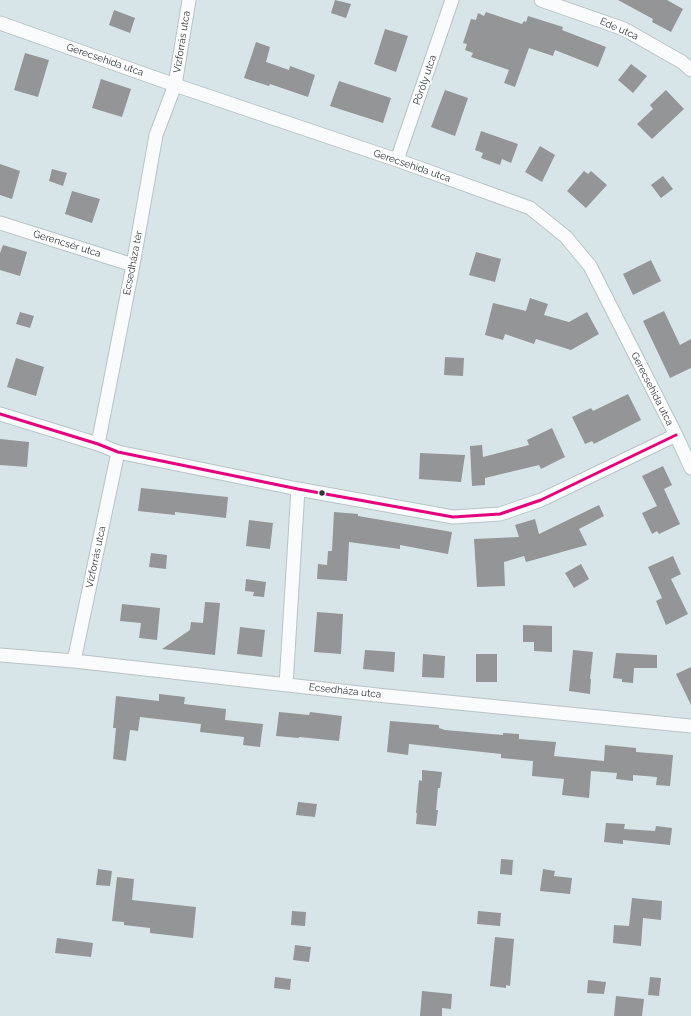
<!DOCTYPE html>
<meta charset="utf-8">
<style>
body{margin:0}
canvas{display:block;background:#d8e5e8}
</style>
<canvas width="691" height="1016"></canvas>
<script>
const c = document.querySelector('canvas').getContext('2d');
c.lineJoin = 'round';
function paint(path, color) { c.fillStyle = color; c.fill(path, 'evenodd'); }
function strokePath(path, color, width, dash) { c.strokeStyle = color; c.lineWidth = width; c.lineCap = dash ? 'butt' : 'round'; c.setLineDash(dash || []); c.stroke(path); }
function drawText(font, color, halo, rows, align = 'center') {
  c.font = font + ' Raleway,sans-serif'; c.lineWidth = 4; c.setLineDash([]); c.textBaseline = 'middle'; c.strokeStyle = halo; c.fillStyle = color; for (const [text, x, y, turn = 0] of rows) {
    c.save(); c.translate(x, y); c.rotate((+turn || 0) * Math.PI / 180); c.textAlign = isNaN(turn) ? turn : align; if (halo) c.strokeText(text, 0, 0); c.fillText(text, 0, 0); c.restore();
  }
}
paint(new Path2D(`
 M335 0 351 4 346 18 331 13Z
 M618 0H667L683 9 671 32 652 22 653 19Z
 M114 10 135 18 130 33 109 25Z
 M486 12 522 24 524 21 526 22 528 16 563 27 562 30 606 47 598 67 555 50 553 56 529 48 515 87 504 83 509 70 471 57 473 53 465 50 467 44 463 43 471 19 476 20 478 13 484 16Z
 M385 29 408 36 396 72 374 64Z
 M256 42 270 47 266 62 289 70 290 66 315 75 308 97 270 84 269 86 244 78Z
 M25 53 49 60 38 97 14 90Z
 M631 64 647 76 633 93 618 80Z
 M101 79 131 89 122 117 92 108Z
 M339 81 391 98 383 123 330 106Z
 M445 90 468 98 455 136 431 127Z
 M666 90 684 109 652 139 637 124 653 109 650 105Z
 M481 131 518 144 511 163 502 159 500 165 481 158 483 153 475 150Z
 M540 146 555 155 542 182 525 172Z
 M0 164 20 171 12 199 0 195Z
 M52 169 67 173 63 186 49 181Z
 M584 171 588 174 591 171 607 185 586 208 567 191Z
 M663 176 673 189 661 198 651 185Z
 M72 191 100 199 92 223 65 214Z
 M3 245 27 252 20 276 0 270V253Z
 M476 252 501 259 495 282 469 275Z
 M651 260 661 281 633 295 623 274Z
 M530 298 548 304 544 315 569 322 587 312 599 334 571 350 536 339 534 344 505 334 503 340 485 335 493 303 526 311Z
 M664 311 680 345 691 339V368L670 378 643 321Z
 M20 312 34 316 30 328 16 324Z
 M445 357 464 358 463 376 444 375Z
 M16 358 44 367 36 396 7 387Z
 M628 394 641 420 594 444 592 441 585 444 572 417 591 408 593 411Z
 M552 428 565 457 541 469 539 465 485 478V485L472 486 470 446 482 445 483 457 529 445 527 440Z
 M0 439 29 442 27 467 0 465Z
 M420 453 465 455 461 482 419 479Z
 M663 466 672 485 664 489 680 524 659 534 657 531 652 534 642 513 657 506 642 476Z
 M141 488 228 497 226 518 175 512V515L138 511Z
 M599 505 604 516 579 529 587 545 526 562 524 556 504 562 505 586 477 587 474 539 519 537 515 525 535 519 539 534Z
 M334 512 358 514V516L452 532 448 554 400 545V549L349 542 347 581 317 579 318 564 327 565 328 551H332Z
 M249 520 273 523 270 549 246 546Z
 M151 553 167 555 166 569 149 567Z
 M673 556 681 574 671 579 688 614 666 625 656 601 662 598 648 567Z
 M581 564 589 579 574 588 565 573Z
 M246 579 266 582 264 597 253 596 254 592 245 591Z
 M205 602 220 603 215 655 162 649 190 630 191 622 203 623Z
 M122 604 160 608 157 640 139 638 141 623 120 621Z
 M317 612 343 614 341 654 314 652Z
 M523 625 552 626V652L534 651V642H523Z
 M240 627 265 630 262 657 237 654Z
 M365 650 395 652 394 672 363 669Z
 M573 650 593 652 590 679H591L590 694 569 691Z
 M616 653 657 655V668H634L633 683 622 682V679L613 678Z
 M423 654 445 656 444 678 422 677Z
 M476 654H497V682H476Z
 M691 667V705L676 674Z
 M159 694 185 697 184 704 226 709 225 720 263 724 260 747 243 745 244 737 200 732 201 724 140 717 138 731 130 730 126 761 113 759 116 728H113L116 696 159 701Z
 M279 712 309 715 310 712 342 716 339 741 299 737V738L276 736Z
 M390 721 439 725V728L445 730 503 735V733L519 734V739L556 742 554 756 604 761 605 745 636 748V752L673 755 670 786 656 785 657 777 633 775V781L616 779 617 773 591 771 589 798 562 795 564 779 532 776 533 761 501 758V754L409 744 408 755 387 752Z
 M422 770 442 772 440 788H438L436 810H438L436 826 416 824 417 813H416L419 780 422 781Z
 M298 802 317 804 315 817 296 815Z
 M606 823 625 824 624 829 655 831 656 826 672 828 670 845 623 840V844L604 842Z
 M501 859 513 860 512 875 500 874Z
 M98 869 112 871 110 886 96 885Z
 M543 869 555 871 554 876 572 878 570 894 540 891Z
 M117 877 134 879 132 900 196 907 193 938 150 933V928L124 925V922L112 921Z
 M632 898 662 901 661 920 643 918 641 946 613 943 614 925 629 926Z
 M292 911 306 912 305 926 291 925Z
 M478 911 501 913 500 926 477 924Z
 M495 937 514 939 510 986 506 985V988L490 986Z
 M57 938 93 943 91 957 55 953Z
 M295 945 311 947 309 962 293 960Z
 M275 977 291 979 290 990 274 988Z
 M650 977 661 978 659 996 648 995Z
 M588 980 606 982 604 994 587 993Z
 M422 991 452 994 451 1009 442 1008V1016H420Z
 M616 996 644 999 642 1016H614Z`), '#939596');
const minor = new Path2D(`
 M541 0 624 29 682 62 691 70
 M0 23 175 85 397 160 530 208 566 237 590 266 676 435 691 468
 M397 160 452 0
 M0 223 133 265
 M0 414 98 444 118 452 298 489 453 517 500 514 541 500 676 435
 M98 444 133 265 156 135 175 85 189 0
 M0 655 74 661 377 695 691 726
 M74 661 118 452
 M286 685 298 489`);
strokePath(minor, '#b8c3c5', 15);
strokePath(minor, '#f9fbfc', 13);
strokePath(new Path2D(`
 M0 414 98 444 118 452 298 489 453 517 500 514 541 500 676 435`), '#e5007d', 3);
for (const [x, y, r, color] of [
 [322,493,3.5,"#2b3437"]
]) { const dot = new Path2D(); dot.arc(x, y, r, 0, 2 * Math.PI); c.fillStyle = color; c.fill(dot); strokePath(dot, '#fff', 1.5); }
drawText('10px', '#2b3437', '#fff', [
 ["Ede utca",619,29,24],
 ["Vízforrás utca",182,42,-81],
 ["Gerecsehida utca",105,60,19],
 ["Pöröly utca",425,80,-71],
 ["Gerecsehida utca",412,166,19],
 ["Gerencsér utca",67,244,17],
 ["Ecsedháza tér",133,263,-79],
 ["Gerecsehida utca",652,389,63],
 ["Vízforrás utca",96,557,-78],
 ["Ecsedháza utca",345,691,6]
]);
</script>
